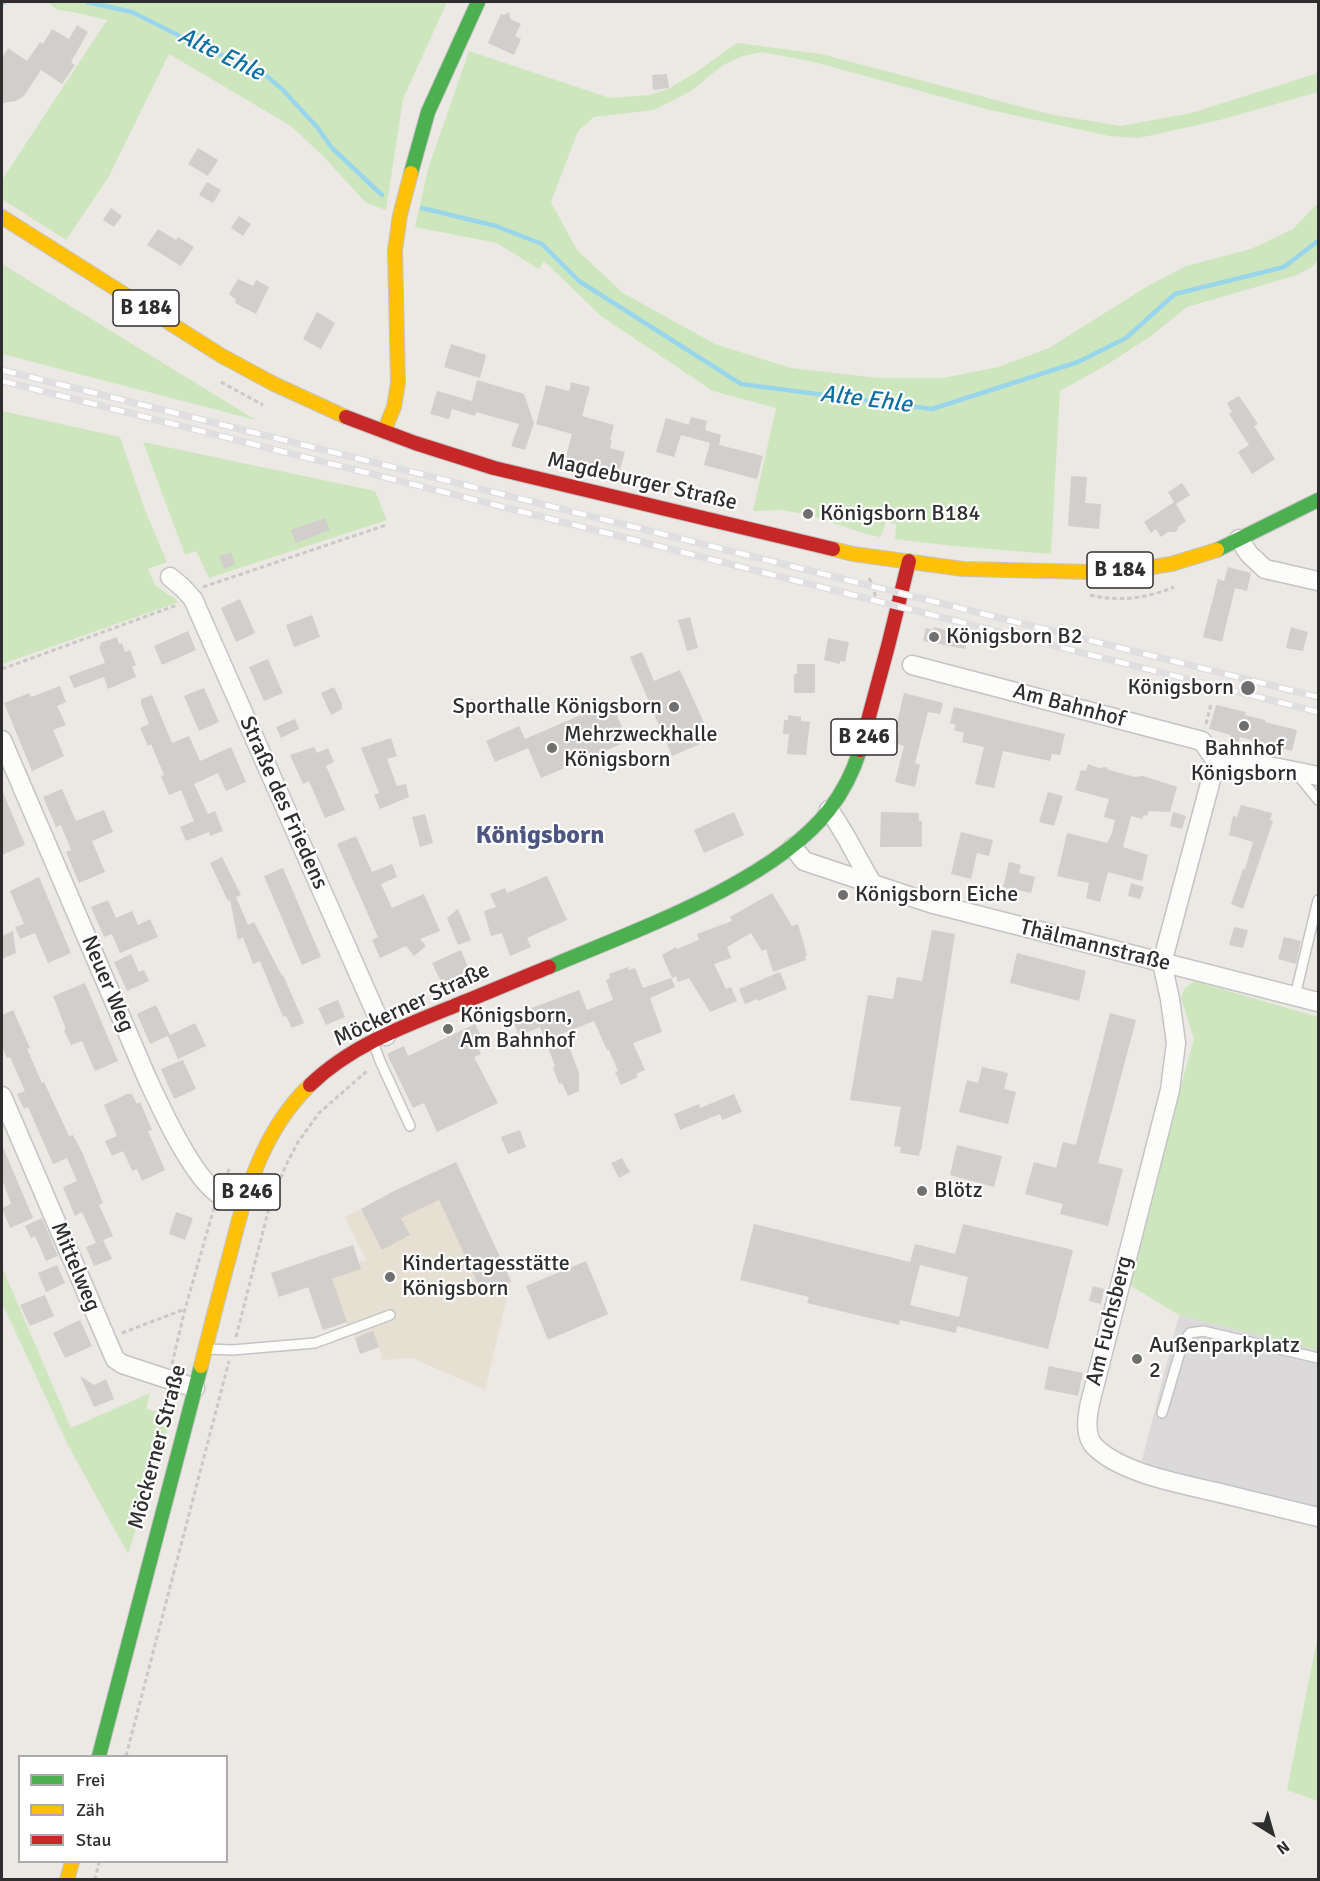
<!DOCTYPE html>
<meta charset="utf-8">
<style>
body{margin:0}
#map{position:relative;width:1320px;height:1881px;overflow:hidden;background:#ece8e4;font-family:Signika,sans-serif}
canvas{display:block}
.frame{position:absolute;inset:0;border:3px solid #2e2e2e;pointer-events:none}
.legend{position:absolute;left:18px;top:1755px;width:210px;height:108px;box-sizing:border-box;background:#fff;border:2px solid #ababab;margin:0;padding:8px 10px;list-style:none;font-size:18px;color:#2e2e2e}
.legend li{display:flex;align-items:center;gap:12px;height:30px}
.legend b{width:30px;border:2px solid #ababab}
.north{position:absolute;left:1242px;top:1803px;width:60px;height:60px;-webkit-text-stroke:4px #fff;paint-order:stroke;rotate:143deg;font-size:16px;font-weight:700;line-height:24px;text-align:center;color:#2e2e2e}
.north::after{content:'';display:block;margin:auto;width:21px;height:27px;background:#2e2e2e;clip-path:polygon(50% 0,100% 100%,50% 72%,0 100%)}
</style>
<div id="map">
<canvas width="1320" height="1881"></canvas>
<div class="frame"></div>
<ul class="legend">
<li><b style="height:8px;background:#4caf50"></b>Frei</li>
<li><b style="height:8px;background:#ffc107"></b>Zäh</li>
<li><b style="height:8px;background:#c62828"></b>Stau</li>
</ul>
<div class="north">N</div>
</div>
<script>
const c = document.querySelector('canvas').getContext('2d');
c.lineJoin = 'round';
function paint(path, color) { c.fillStyle = color; c.fill(path, 'evenodd'); }
function strokePath(path, color, width, dash) { c.strokeStyle = color; c.lineWidth = width; c.lineCap = dash ? 'butt' : 'round'; c.setLineDash(dash || []); c.stroke(path); }
function drawText(font, color, halo, rows, align = 'center') {
  c.font = font + ' Signika,sans-serif'; c.lineWidth = 4.5; c.setLineDash([]); c.textBaseline = 'middle'; c.strokeStyle = halo; c.fillStyle = color; for (const [text, x, y, turn = 0] of rows) {
    c.save(); c.translate(x, y); c.rotate((+turn || 0) * Math.PI / 180); c.textAlign = isNaN(turn) ? turn : align; if (halo) c.strokeText(text, 0, 0); c.fillText(text, 0, 0); c.restore();
  }
}
paint(new Path2D(`
 M1179 1315 1318 1350V1507L1141 1464Z`), '#dcd9db');
paint(new Path2D(`
 M456 1162 511 1281 485 1390 412 1358 382 1360 379 1347 360 1354 355 1338 345 1322 323 1330 311 1294 315 1285 279 1297 271 1273 353 1245 359 1263 366 1260 345 1217 395 1192 394 1191Z`), '#e6e0d3');
paint(new Path2D(`
 M47 2H447L403 99 386 210 366 203 323 156 291 126 169 54 108 178 66 240 2 199V180L107 20 73 12 58 10Z
 M737 43 821 54 1049 114 1121 126 1191 113 1318 73V92L1220 120 1139 138 1109 136 986 109 814 62 762 52 743 56 723 65 691 91 654 110 594 117 578 131 551 202 577 250 623 293 715 344 791 368 878 378H943L998 367 1049 348 1146 287 1186 266 1251 249 1293 229 1318 203V260L1313 266 1297 275 1187 307 1151 336 1108 364 1060 391 1051 554 953 546 895 539 896 524 886 522 880 537C858 533 837 523 815 517L816 509 804 507 803 514 782 510 753 511 776 408 713 391 601 316 544 261 539 269 497 243 415 227 428 169 469 51 610 98 650 95 668 89 695 73Z
 M2 264 256 420 2 354Z
 M2 411 120 437 145 510 167 562 148 569 155 585 179 602 2 664Z
 M143 442 375 491 387 520 209 578 196 551 185 555Z
 M1194 981 1318 1017V1350L1179 1315 1126 1283 1194 1039 1181 998 1184 989Z
 M2 1267 71 1428 150 1393 146 1409 172 1415 128 1554 68 1445 2 1303Z
 M1318 1635V1801L1287 1790Z`), '#cee6be');
strokePath(new Path2D(`
 M87 2 132 12 200 46 263 73 282 89 317 127 332 148 382 195
 M2 4 5 2
 M422 208 496 226 542 244 579 281 741 384 932 409 1078 362 1126 338 1175 294 1284 267 1318 241`), '#99d6ec', 4.5);
paint(new Path2D(`
 M509 12 510 19 521 24 515 36 521 39 514 55 488 43 501 14 504 15Z
 M77 25 88 32 71 62 75 65 62 84 41 70 24 96 16 101 2 103V58L8 48 27 61 40 42 43 44 52 29 69 39Z
 M667 74 669 88 653 90 652 75Z
 M198 148 218 160 208 176 188 164Z
 M207 182 221 190 213 203 199 195Z
 M111 208 122 216 114 227 103 220Z
 M239 216 251 224 243 236 231 228Z
 M158 229 176 240 178 237 194 247 181 266 147 245Z
 M238 279 253 286 256 280 269 287 256 314 235 303 236 300 229 294Z
 M317 312 335 323 321 349 303 339Z
 M451 344 486 355 480 378 444 367Z
 M477 380 524 394 534 423 525 450 511 446 519 424 476 412 475 416 452 409 449 419 430 414 437 391 472 401Z
 M571 382 590 387 582 416 614 425 610 440 612 441 610 448 625 452 619 473 566 457 572 434 536 424 546 385 569 391Z
 M1239 396 1258 424 1254 426 1275 459 1252 474 1238 452 1249 445 1229 414 1232 412 1227 403Z
 M691 417 707 421 705 430 721 435 719 445 763 456 757 479 704 465 710 443 681 435 674 457 656 452 666 418 689 425Z
 M1071 476 1087 477 1085 503 1101 504 1099 529 1068 526Z
 M1182 483 1190 495 1176 504 1186 521 1179 526 1176 532H1168L1161 537 1156 529 1151 533 1144 522 1174 502 1168 492Z
 M325 518 330 530 296 543 291 530Z
 M231 552 235 564 224 569 219 556Z
 M1228 567 1251 573 1247 591 1235 588 1222 642 1203 637 1218 579 1224 581Z
 M240 599 255 633 236 642 221 608Z
 M312 615 320 637 294 647 286 625Z
 M690 617 698 648 687 651 678 620Z
 M934 627 969 636 965 649 923 641 926 628 933 630Z
 M1291 627 1308 632 1303 651 1286 648Z
 M188 631 196 650 162 665 154 646Z
 M117 637 119 644 122 643 125 652 130 650 136 665 132 667 136 677 108 689 104 677 74 688 69 676 105 663 99 647 101 646 100 643Z
 M828 638 849 642 845 662 840 661V664L824 660Z
 M642 652 654 681 680 670 706 727 695 732 700 744 672 756 630 657Z
 M268 659 283 693 264 701 249 667Z
 M797 664H815V693H794V674H797Z
 M60 686 66 702 57 706 66 725 53 730 64 756 32 771 4 703 29 693 31 697Z
 M334 687 342 704V709L331 715 321 693Z
 M204 688 219 722 199 731 184 696Z
 M904 693 943 703 940 714 928 712 915 763 920 765 915 787 895 782 904 746 895 743 899 728 896 727Z
 M152 695 172 743 189 736 200 761 231 747 246 782 226 791 218 773 194 784 208 814 215 811 223 831 210 836 209 832 186 841 180 827 194 821 181 790 169 795 161 776 164 775 151 744 148 746 140 728 149 724 141 704V699Z
 M611 702 628 741 541 778 528 748 495 762 486 741 519 726 525 739Z
 M1216 705 1246 712 1245 715 1265 720V722L1297 730 1292 751 1240 737 1238 746 1230 745 1231 735 1209 729Z
 M954 707 1065 734 1060 755 1052 754 1050 761 1003 751 994 788 975 784 984 747 962 742 964 733 954 730 956 725 950 723Z
 M788 715 801 717V721L810 722 806 755 787 754 789 734H783L784 720H788Z
 M295 719 299 729 281 738 276 727Z
 M391 738 397 756 387 759 397 786 406 784 409 797 380 809 374 795 379 793 361 748Z
 M314 747 317 753 328 748 334 762 326 766 345 810 325 818 309 781 303 784 290 755Z
 M1088 764 1099 768 1106 767 1109 770 1135 777 1143 776 1177 787 1170 812 1149 811 1147 816 1144 815 1142 819 1131 816 1123 847 1148 855 1142 881 1108 872 1100 902 1086 898 1089 883 1057 876 1067 833 1107 843 1112 833 1115 820 1104 817 1109 799 1075 790 1081 770 1086 771Z
 M62 789 76 821 104 810 113 832 92 841 105 872 79 883 66 852 71 850 61 825 56 827 43 797Z
 M2 790 25 845 2 855Z
 M1048 792 1063 796 1054 826 1039 822Z
 M1241 805 1272 813 1270 820 1273 821 1243 909 1231 904 1243 869H1245L1253 842 1229 835 1233 816 1237 817Z
 M734 812 744 835 704 853 694 830Z
 M881 812 919 813V821H922V847H880Z
 M1173 812 1186 816 1182 829 1170 826Z
 M425 814 433 843 420 847 412 817Z
 M961 832 993 840 989 856 977 853 971 879 951 874Z
 M356 836 372 872 392 864 397 877 381 884 392 908 424 894 440 931 420 939 426 946 414 956 406 946 380 958 372 940 378 937 337 844Z
 M222 857 241 895 236 897 248 925 254 922 282 976 283 975 304 1023 292 1028 286 1016 283 1017 260 961 253 964 243 937 238 940 230 900 228 901 210 863Z
 M1009 862 1021 865 1019 873 1035 877 1031 893 1003 887Z
 M283 868 321 957 302 965 264 876Z
 M547 876 567 920 527 938 531 947 510 956 502 933 491 936 484 911 496 907 490 894 505 888 507 893Z
 M39 877 71 953 48 963 35 933 20 939 15 927 24 924 10 891Z
 M1131 883 1144 887 1140 899 1128 896Z
 M772 893 792 926 798 924 807 955 805 956 806 960 773 972 766 949 762 951 751 933 727 947 731 958 714 964 726 989 731 987 737 1001 710 1012 689 978 678 982 676 976 672 978 662 955 676 947 677 949 699 940 697 934 732 921 730 917Z
 M108 900 116 918 132 911 138 925 150 919 158 937 120 953 112 934 104 937 91 907Z
 M458 909 471 940 458 945 447 918Z
 M1234 927 1248 930 1243 948 1229 945Z
 M932 930 955 934 921 1151 920 1150 919 1156 900 1153 901 1147 894 1146 901 1107 850 1100 868 995 893 999 897 977 922 981Z
 M13 931 16 953 2 959V936Z
 M1284 937 1301 941 1296 964 1278 959Z
 M461 950 469 970 442 984 432 963Z
 M1017 953 1086 971 1079 1001 1010 983Z
 M131 954 139 972 144 970 149 981 127 991 114 962Z
 M628 967 629 970 635 968 643 988 671 978 675 987 650 998 662 1032 633 1043 645 1070 636 1074 638 1077 621 1085 615 1072 618 1071 609 1050H607L594 1021 564 1033 579 1073V1091L568 1096 562 1083 559 1084 553 1068 555 1066 540 1027 519 1036 511 1016 579 990 587 1010 613 1000 606 980 610 978 609 974Z
 M780 972 787 989 758 1001 757 999 745 1004 739 989Z
 M85 983 118 1061 95 1071 82 1041 71 1045 64 1030 66 1029 53 996Z
 M338 1000 345 1017 326 1025 318 1008Z
 M156 1005 170 1035 150 1044 137 1014Z
 M13 1010 30 1048 27 1049 42 1083 44 1082 50 1095 69 1136 73 1135 82 1152 103 1203 99 1205 113 1236 96 1243 82 1212 75 1216 63 1187 77 1181 67 1158 53 1164 28 1107 24 1109 17 1094 25 1091 10 1057 7 1058 2 1046V1015Z
 M1110 1013 1136 1020 1098 1163 1123 1169 1108 1226 1060 1214 1063 1204 1025 1194 1034 1162 1056 1168 1063 1142 1076 1145Z
 M195 1023 206 1046 178 1059 168 1036Z
 M475 1024 481 1036 474 1040 481 1054 474 1057 498 1103 437 1132 424 1103 413 1108 387 1054 404 1046 408 1056Z
 M183 1060 196 1089 174 1099 161 1069Z
 M982 1067 1008 1073 1004 1089 1016 1092 1008 1124 959 1112 967 1080 978 1083Z
 M127 1094H132L137 1104 140 1102 152 1130 148 1131 165 1170 142 1181 137 1169 132 1171 123 1151 112 1156 105 1141 117 1136 104 1105Z
 M734 1094 742 1112 722 1120 720 1114 680 1130 674 1114 699 1104 700 1108Z
 M520 1130 526 1147 508 1154 501 1137Z
 M2 1145 33 1218 10 1228 2 1208 11 1204 2 1179Z
 M957 1145 1002 1156 994 1187 950 1175Z
 M622 1158 630 1172 619 1178 611 1163Z
 M456 1162 511 1281 483 1294 439 1200 401 1218 410 1235 382 1250 361 1209 394 1191Z
 M176 1212 193 1218 185 1240 169 1234Z
 M42 1218 58 1256 46 1261 35 1236 31 1238 25 1226Z
 M754 1224 910 1262 915 1244 955 1254 963 1224 1073 1250 1048 1349 957 1326 956 1333 900 1320 899 1325 807 1303 809 1297 740 1280ZM920 1265 968 1277 959 1317 910 1305Z
 M103 1240 112 1259 94 1266 86 1247Z
 M353 1245 361 1269 332 1279 347 1322 323 1330 308 1287 279 1297 271 1273Z
 M586 1261 608 1314 548 1340 526 1286Z
 M57 1265 65 1283 46 1292 38 1273Z
 M1093 1286 1104 1289 1101 1304 1089 1301Z
 M45 1295 54 1316 30 1326 20 1305Z
 M80 1320 92 1346 65 1358 53 1333Z
 M373 1331 379 1347 360 1354 355 1338Z
 M1049 1366 1083 1373 1078 1396 1044 1389Z
 M80 1376 94 1385 106 1379 114 1399 94 1407Z`), '#d1cecb');
const lane = new Path2D(`
 M1297 774 1318 800
 M1295 996 1318 900
 M374 1044 380 1061 410 1126
 M208 1349 232 1350 315 1343 390 1315
 M1162 1413 1183 1342 1190 1333 1203 1331 1318 1358`);
const street = new Path2D(`
 M1239 539 1249 554 1265 569 1318 581
 M170 577 182 587 193 599 386 1036
 M912 665 1202 741 1216 761H1245L1318 776
 M2 740 147 1078C161 1108 191 1174 217 1193 225 1198 235 1200 243 1203
 M1216 761 1162 963 1170 999 1176 1043 1170 1090 1090 1403C1087 1417 1084 1436 1095 1447 1123 1474 1182 1484 1220 1493 1253 1501 1286 1509 1318 1517
 M829 810C846 833 857 859 872 883
 M793 847 804 861 930 903 1318 1002
 M2 1096 115 1359 122 1364 195 1388`);
const fast = new Path2D(`
 M411 173 428 112 478 2
 M1217 550 1318 500
 M549 967C633 931 772 883 829 810 843 792 853 772 860 750
 M99 1756 201 1366`);
const slow = new Path2D(`
 M2 217 222 356 274 384 346 417
 M384 431 394 407 398 383 395 250 400 215 411 173
 M833 549 853 554 963 569 1091 572 1133 570 1171 564 1217 550
 M201 1366C210 1330 219 1294 229 1258 245 1195 261 1132 310 1085
 M67 1880 72 1862`);
const jam = new Path2D(`
 M346 417 415 443 494 468 833 549
 M860 750 888 646 909 561
 M310 1085C351 1045 407 1025 459 1004 489 992 519 979 549 967`);
strokePath(lane, '#c5c4c5', 12);
strokePath(street, '#c5c4c5', 21);
strokePath(fast, '#c5c4c5', 16);
strokePath(slow, '#c5c4c5', 16);
strokePath(jam, '#c5c4c5', 16);
strokePath(new Path2D(`
 M221 382 263 405
 M869 578 874 587 876 603
 M203 587 386 525
 M1090 595C1119 602 1148 598 1174 587
 M2 669 177 605
 M1269 703 1270 696
 M1206 724 1211 704
 M223 1179 231 1167
 M122 1333 185 1309
 M236 1337 270 1204 286 1165 298 1142 319 1113 367 1071
 M172 1364 185 1309 214 1208
 M126 1756 229 1361
 M95 1880 99 1862`), '#c9c9c8', 3, [4.5, 3]);
strokePath(lane, '#fcfcfb', 9);
strokePath(street, '#fcfcfb', 18);
strokePath(fast, '#4caf50', 14);
strokePath(slow, '#ffc107', 14);
strokePath(jam, '#c62828', 14);
const rail = new Path2D(`
 M2 370 1318 697
 M2 381 1318 712`);
strokePath(rail, '#dfdfe1', 7);
strokePath(rail, '#fff', 4.5, [14]);
for (const [x, y, r, color] of [
 [808,514,6,"#706f6e"],
 [934,637,6,"#706f6e"],
 [1248,688,8,"#706f6e"],
 [674,707,6,"#706f6e"],
 [1244,726,6,"#706f6e"],
 [552,748,6,"#706f6e"],
 [843,895,6,"#706f6e"],
 [448,1029,6,"#706f6e"],
 [922,1191,6,"#706f6e"],
 [390,1277,6,"#706f6e"],
 [1137,1359,6,"#706f6e"]
]) { const dot = new Path2D(); dot.arc(x, y, r, 0, 2 * Math.PI); c.fillStyle = color; c.fill(dot); strokePath(dot, '#fff', 2); }
for (const [x, y, w] of [
 [146,308,66],
 [1120,570,66],
 [864,737,66],
 [247,1192,66]
]) { const box = new Path2D(); box.roundRect(x - w / 2, y - 18, w, 36, 4.5); c.fillStyle = '#fff'; c.fill(box); strokePath(box, '#2e2e2e', 1.5); }
drawText('bold 21px', '#2e2e2e', null, [
 ["B 184",146,308],
 ["B 184",1120,570],
 ["B 246",864,737],
 ["B 246",247,1192]
]);
drawText('22px', '#2e2e2e', '#fff', [
 ["Magdeburger Straße",642,482,13],
 ["Am Bahnhof",1069,706,15],
 ["Straße des Friedens",283,803,66],
 ["Thälmannstraße",1095,946,14],
 ["Neuer Weg",107,984,67],
 ["Möckerner Straße",412,1005,-25],
 ["Mittelweg",75,1267,67],
 ["Am Fuchsberg",1110,1321,-76],
 ["Möckerner Straße",158,1447,-75]
]);
drawText('22px', '#2e2e2e', '#fff', [
 ["Königsborn B184",820,514],
 ["Königsborn B2",946,637],
 ["Königsborn",1234,688,"right"],
 ["Sporthalle Königsborn",662,707,"right"],
 ["Mehrzweckhalle",564,735],
 ["Königsborn",564,760],
 ["Bahnhof",1244,749,"center"],
 ["Königsborn",1244,774,"center"],
 ["Königsborn Eiche",855,895],
 ["Königsborn,",460,1016],
 ["Am Bahnhof",460,1041],
 ["Blötz",934,1191],
 ["Kindertagesstätte",402,1264],
 ["Königsborn",402,1289],
 ["Außenparkplatz",1149,1346],
 ["2",1149,1371]
], 'left');
drawText('italic 24px', '#0d6fa3', '#fff', [
 ["Alte Ehle",221,55,26],
 ["Alte Ehle",866,400,7]
]);
drawText('bold 26px', '#4d5680', '#fff', [
 ["Königsborn",540,836]
]);
</script>
